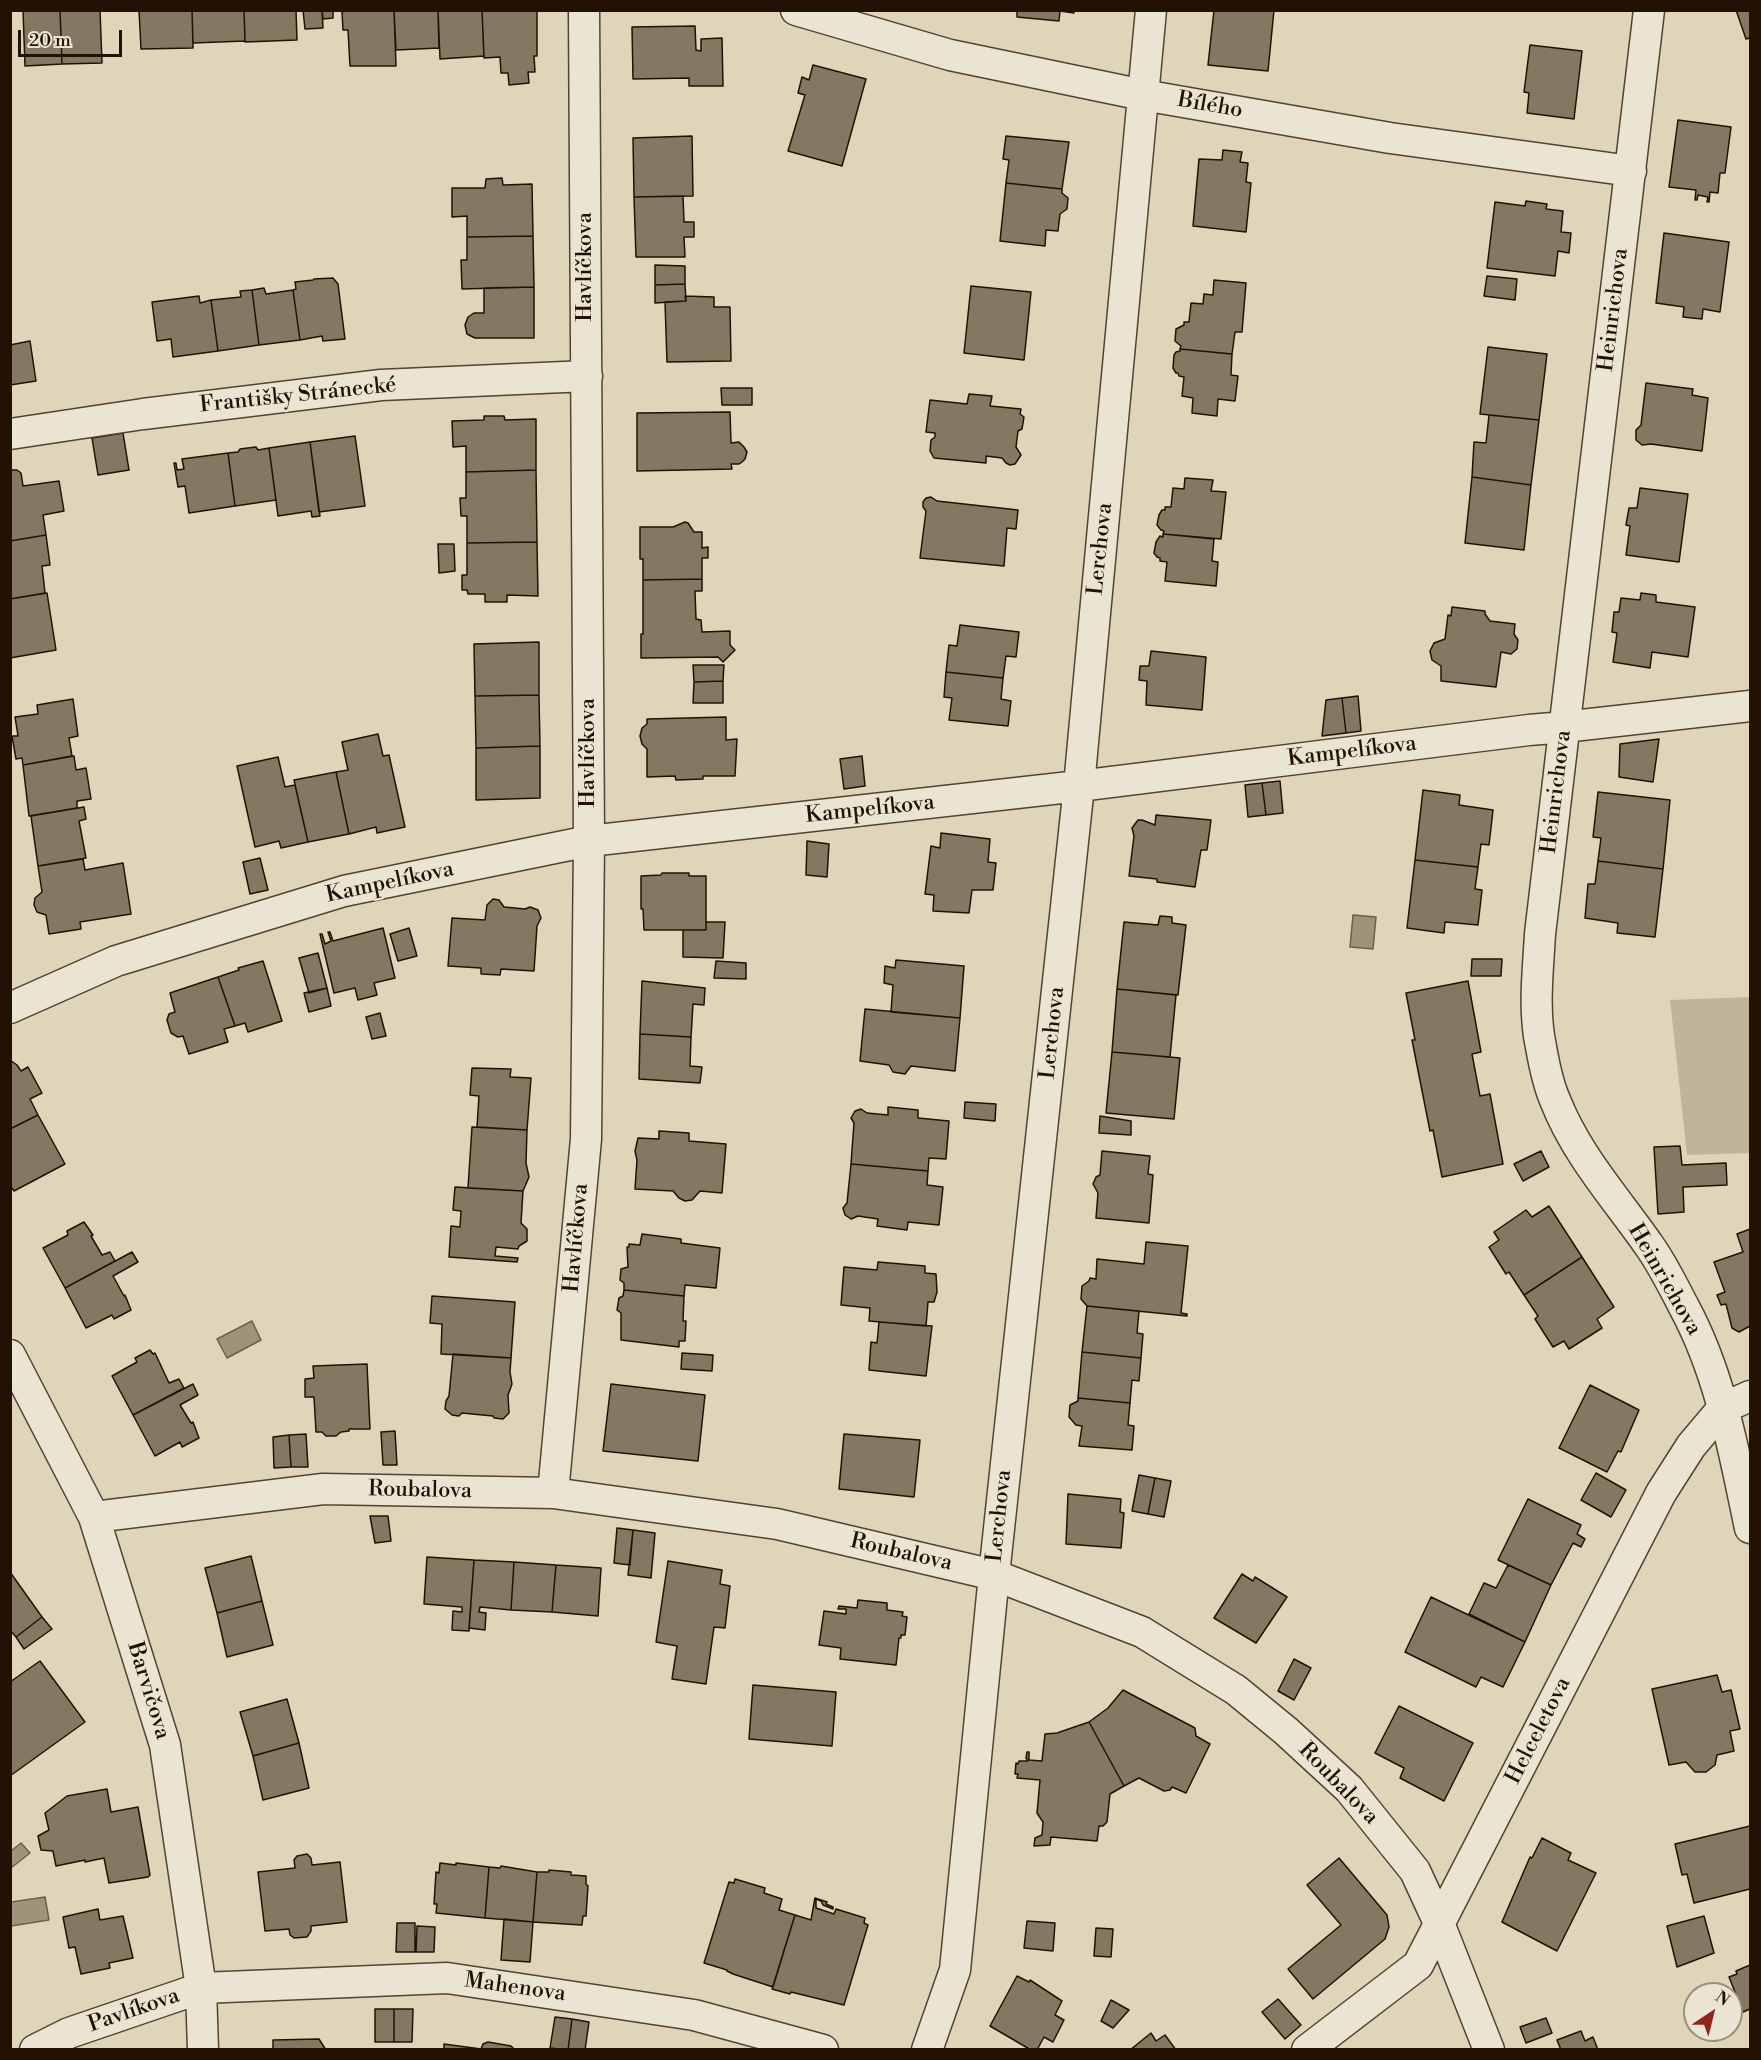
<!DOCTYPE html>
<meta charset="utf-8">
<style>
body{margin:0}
#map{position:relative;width:1761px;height:2060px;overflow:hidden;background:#dfd6ba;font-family:"Libre Bodoni",serif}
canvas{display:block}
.frame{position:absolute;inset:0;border:12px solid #231204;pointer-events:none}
.north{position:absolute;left:1683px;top:1982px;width:60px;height:60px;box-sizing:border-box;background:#eae4d2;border:2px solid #9a9080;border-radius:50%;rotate:35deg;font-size:16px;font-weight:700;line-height:24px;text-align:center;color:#231204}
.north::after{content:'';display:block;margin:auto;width:21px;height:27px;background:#8f2418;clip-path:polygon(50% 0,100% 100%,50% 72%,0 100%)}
.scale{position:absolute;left:18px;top:30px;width:104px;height:27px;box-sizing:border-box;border:3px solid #231204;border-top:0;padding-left:8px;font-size:18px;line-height:21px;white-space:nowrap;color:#231204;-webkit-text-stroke:4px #eae4d2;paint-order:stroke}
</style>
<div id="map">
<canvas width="1761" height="2060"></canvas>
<div class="frame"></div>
<div class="north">N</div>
<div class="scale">20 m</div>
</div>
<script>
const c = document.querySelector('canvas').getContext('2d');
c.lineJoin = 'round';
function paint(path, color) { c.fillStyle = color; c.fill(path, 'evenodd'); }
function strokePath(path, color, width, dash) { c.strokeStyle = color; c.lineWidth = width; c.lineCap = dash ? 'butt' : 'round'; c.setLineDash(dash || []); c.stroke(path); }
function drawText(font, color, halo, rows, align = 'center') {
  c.font = font + ' "Libre Bodoni",serif'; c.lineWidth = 5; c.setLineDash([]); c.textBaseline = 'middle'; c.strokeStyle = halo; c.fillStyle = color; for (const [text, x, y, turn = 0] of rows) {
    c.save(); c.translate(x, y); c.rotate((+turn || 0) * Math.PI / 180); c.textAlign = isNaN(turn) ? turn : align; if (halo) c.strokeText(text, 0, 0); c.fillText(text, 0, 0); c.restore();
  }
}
paint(new Path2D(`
 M1750 997V1153L1687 1155 1670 1000Z`), '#bfb59b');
const water = new Path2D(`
 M1353 915 1376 917 1373 949 1350 947Z
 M252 1321 261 1340 227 1358 217 1339Z
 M21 1843 30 1853 11 1868V1851Z
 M45 1897 49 1920 11 1926V1902Z`);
paint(water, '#9f937c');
strokePath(water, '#6d5f4c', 1.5);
const building = new Path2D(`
 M23 10H60L62 64 25 66Z
 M60 10H100L102 63 62 64Z
 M139 10H192L193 48 141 49Z
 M192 10H244L245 41 193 43Z
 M244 10H296L297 40 245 42Z
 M303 10H322L323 28 305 29Z
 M322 10H333V18L323 19Z
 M350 10H394L396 66H350L348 30H343L342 12Z
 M394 10H438L439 48 396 50Z
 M438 10H482L484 56 440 59Z
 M482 10H537V56H534L535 72H528L529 83 509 85 508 73H501L500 57 484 58Z
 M1017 10H1074V13L1060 11 1059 21 1017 17Z
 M1214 10H1274L1268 71 1208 65Z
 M1736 10H1750V41L1749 38 1746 39Z
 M695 26 696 50 701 51V39L722 38 723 86H689V78L633 79 632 27Z
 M1530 45 1582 51 1574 119 1527 113 1529 93 1524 92Z
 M813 65 866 79 842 166 788 151 805 95 798 93 802 77 809 80Z
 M1678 120 1731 127 1725 173H1720L1718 193 1710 192 1709 202H1707L1708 197 1698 195 1697 200H1695L1696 190 1669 187Z
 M692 136 693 196 634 197 633 138Z
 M1006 136 1069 142 1062 189 1006 183 1009 160 1003 159Z
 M1223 150 1242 152 1240 162 1248 163 1246 182 1251 183 1246 232 1193 226 1199 159 1222 160Z
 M502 178 503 185 532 184 533 236 467 237V216L452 217V188H485L486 179Z
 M1006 183 1062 189V193L1068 198 1067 209 1060 214 1058 231 1046 230 1045 246 1000 241Z
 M683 196 684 222H694V237H684L685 257H636L634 197Z
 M1526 201 1547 204 1546 209 1563 211 1561 232 1571 233 1569 253 1558 251 1555 276 1487 268 1495 202 1525 206Z
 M1664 233 1729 242 1720 312 1703 309 1702 319 1683 317 1684 307 1656 303Z
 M533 236 534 287 462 289 461 260H467V237Z
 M655 265 685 266V284L655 285Z
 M1487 276 1517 279 1515 300 1484 296Z
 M333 278 338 284 345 339 323 341 322 336 300 340 293 290 296 289 295 282 313 280 314 279Z
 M1214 280 1246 283 1242 332H1235L1232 354 1180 349 1181 346 1175 341 1176 329 1184 325V322H1189L1191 303 1203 304 1204 294 1213 295Z
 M685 284 686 301 655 303V285Z
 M971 286 1031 292 1024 360 964 353Z
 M534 287V338H475L467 334 465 325 468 317 474 313H484V288Z
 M264 288 266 294 293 290 300 340 259 345 252 290Z
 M252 290 259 345 218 351 211 300 241 297 240 291Z
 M199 296 200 303 211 300 218 351 173 357 171 339 157 341 152 302Z
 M685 296 714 297V307H730L731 361 667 362 665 302 686 301Z
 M30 341 36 381 10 385V345Z
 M1488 347 1547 354 1539 420 1480 414Z
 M1180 349 1232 354 1231 375 1238 376 1235 401 1218 399 1217 416 1192 413 1193 398 1182 396 1184 377 1179 376 1178 373H1176L1173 368 1174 355 1176 352 1180 351Z
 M1646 383 1693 389 1692 395 1708 398 1702 451 1651 444 1642 445 1636 440V430L1641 425Z
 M721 388H752V405H722Z
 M969 394 992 396 990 406 1021 409 1020 414 1024 417 1022 429 1018 431 1016 447 1021 455 1015 464 1010 465 1006 463 1002 458 986 456V463L934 458 930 451 931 440 935 437V433L926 432 930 400 967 404Z
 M730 412 731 443 739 442 744 447 747 452 745 459 742 462 739 464H731L732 469 637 471V413Z
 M1489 415 1539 420 1531 485 1472 477 1474 442 1486 443Z
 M484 416H504L505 420 536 419V470L466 472V446L453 447 452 421 484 420Z
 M123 433 129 470 98 475 92 438Z
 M355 436 365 506 319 512 310 442Z
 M310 442 320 516 312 517 311 511 278 516 269 448Z
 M256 447 258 450 269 448 276 500 235 506 228 453 238 452 240 449Z
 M228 453 235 506 189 513 185 486 178 487 174 463H176L177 470 184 469 182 459Z
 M11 470H17L21 473 23 486 59 481 64 511 43 515 46 535 10 541Z
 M536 470 537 542 467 543V516H461L460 498H466V472Z
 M1472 477 1531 485 1524 550 1465 543Z
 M1185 478 1213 480 1211 491 1226 492 1221 539 1163 534 1164 531 1161 530 1157 525 1159 515 1162 510H1165V507H1171L1173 488 1184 489Z
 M1640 488 1688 494 1679 562 1626 555 1630 526 1626 525 1629 508H1637Z
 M931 497 937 501 1018 510 1016 529 1007 528 1004 566 920 558 926 511 923 507V502L926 498Z
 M685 522 688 523 694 532H702V548L708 547V558H702V579L643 580V559H640V527H673Z
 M1163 534 1214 539 1212 561 1218 562 1216 586 1165 581 1167 562 1160 561V558L1157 557 1154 553 1156 542 1160 536 1163 537Z
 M46 535 50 565 42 566 45 593 10 599V541Z
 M537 542 538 596 507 595V602H485V594H468L467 590H462V575H467V543Z
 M438 544H454L455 571 439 573Z
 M702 579V591H695L696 619 701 620 702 632 730 631V645L735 650 723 662 718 657 641 658V634H643V580Z
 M47 593 56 650 10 658V599Z
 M1641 593 1656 595V602L1695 607 1688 657 1652 652 1650 668 1613 662 1617 633 1612 632 1614 612H1619L1621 598 1640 600Z
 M1452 607 1485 611V614L1490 621 1515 624 1514 634 1518 640 1517 649 1511 654 1501 652 1496 687 1441 681V666L1432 660 1430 651 1434 643 1445 639 1448 615 1451 616Z
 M960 625 1019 632 1016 657 1006 656 1003 678 946 672 949 645 957 646Z
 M539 642V695L475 696 474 644Z
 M1151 651 1206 657 1202 710 1146 705 1147 681 1139 680 1140 666H1149Z
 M693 665H724L723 681 694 682Z
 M946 672 1003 678 1001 699 1011 701 1008 726 949 720 952 698 944 697Z
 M723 681V703H693L694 682Z
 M539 695 540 746 476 748 475 696Z
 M1358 696 1361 731 1346 733 1342 698Z
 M1342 698 1346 733 1322 736 1326 700Z
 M73 699 78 736 69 738 72 756 23 765 22 758 16 759 12 736H18L15 717 38 714 37 705Z
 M726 717V740L737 739 735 776H703V779L676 780 675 776 647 777V749L642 744 640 736 642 728 647 724V719Z
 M378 734 383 756 389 755 405 827 377 833 376 827 349 834 336 772 348 770 342 742Z
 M1659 739 1653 782 1619 777 1620 744Z
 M540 746V798L476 800V748Z
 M74 756 76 770 86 768 91 799 77 801V808L29 816 23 765Z
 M862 756 865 786 844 789 840 759Z
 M278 757 285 787 295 785 308 842 281 848 279 841 255 847 237 766Z
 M336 772 349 834 308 842 294 780Z
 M1280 781 1283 813 1266 815 1262 783Z
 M1262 783 1266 815 1248 817 1245 785Z
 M1423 790 1460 795 1459 805 1493 810 1489 845 1481 844 1478 867 1415 860Z
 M1598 792 1670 800 1663 869 1598 861 1601 838 1593 837Z
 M84 807 86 819 79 821 86 858 38 866 31 816Z
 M1156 815 1211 820 1207 850H1201L1195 887 1157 882V879L1129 876 1134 836 1132 828 1138 820H1142L1155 825Z
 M941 833 990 839 988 862 996 863 993 890H972L969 913 933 911 934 895 925 894 931 846 940 848Z
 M807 841 829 844 827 877 806 875Z
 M260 858 268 890 250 894 243 862Z
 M83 859 85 870 123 863 131 914 80 922 81 929 49 934 46 915 37 912 34 905 35 898 42 892 38 866Z
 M1415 860 1478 867 1475 889 1482 890 1478 925 1445 922 1444 933 1407 928Z
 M1598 861 1663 869 1655 937 1617 933 1618 923 1585 918 1588 884H1595Z
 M662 873H689V876H706V930H644L643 909H641V876L661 875Z
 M493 899 499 900 504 907 525 909 530 907 538 910 541 918 537 926 534 971 501 969 500 975 481 974V968L448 966 452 918 485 920 487 905Z
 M1160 916 1172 917V923L1186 925 1178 995 1117 989 1124 922 1158 925Z
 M706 922H725L723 958 683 957V930H706Z
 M383 928 395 978 374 983 377 995 358 1000 355 988 334 993 320 934H322L325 944 331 941 328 932H330L333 941Z
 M409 928 417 956 398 961 390 934Z
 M318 953 327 988 309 993 299 958Z
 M1472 959H1502L1501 976H1471Z
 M896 960 964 966 960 1018 891 1012 893 985 884 983 885 966 895 968Z
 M263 961 282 1021 248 1032 245 1023 235 1026 218 977 239 970 238 968Z
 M716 961 746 963V979L714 978Z
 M218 977 235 1026 224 1029 228 1042 189 1054 183 1036 178 1037 171 1033 167 1020 169 1014 175 1012 170 993Z
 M642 981 705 988 704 1005 693 1004 691 1037 640 1034Z
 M1468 981 1481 1052 1472 1054 1480 1096 1490 1094 1503 1164 1442 1177 1433 1130 1430 1131 1412 1040H1415L1406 993Z
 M327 988 331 1006 309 1012 304 993Z
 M1117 989 1176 995 1170 1057 1112 1052Z
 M865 1009 960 1018 955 1071 911 1066 905 1074 893 1072 889 1065 860 1061Z
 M380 1013 386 1036 372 1039 366 1017Z
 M640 1034 691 1037 690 1066 702 1067 700 1083 639 1079Z
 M1112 1052 1180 1058 1174 1119 1106 1113Z
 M10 1060 17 1065 21 1071 28 1067 42 1093 30 1099 38 1115 10 1129Z
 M472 1068 511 1069 510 1077 531 1078 527 1130 477 1127 479 1096 470 1095Z
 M965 1102 996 1104 995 1121 964 1118Z
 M888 1107 918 1110V1118L949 1121 946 1159 929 1158 928 1171 851 1164 854 1123 851 1118 855 1111 861 1109 867 1113 888 1115Z
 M38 1115 65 1164 14 1191 10 1185V1129Z
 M1100 1116 1131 1121V1135L1099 1133Z
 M472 1127 527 1130 526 1163 529 1177 523 1191 468 1188Z
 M659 1131 689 1133V1141L726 1144 722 1193 700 1191 692 1200 685 1201 679 1198 673 1191 635 1189 637 1160 635 1151 638 1138 659 1139Z
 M1680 1146 1682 1165 1726 1163 1727 1185 1683 1187 1684 1212 1658 1214 1654 1147Z
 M1102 1151 1150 1156 1148 1174 1153 1175 1149 1223 1096 1218 1098 1193 1093 1184 1096 1177 1100 1175Z
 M1541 1151 1549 1167 1523 1181 1514 1164Z
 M851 1164 928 1171 927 1185 943 1187 939 1225 908 1222 907 1230 877 1226 878 1219 858 1216 851 1219 845 1215 843 1208 847 1203Z
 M455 1187 523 1191 521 1223 527 1229V1241L519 1246 518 1249 496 1247 495 1256 518 1258 517 1262 449 1257 451 1226 460 1227 461 1211 453 1210Z
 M1549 1206 1582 1257 1524 1295 1509 1272 1506 1274 1489 1247 1499 1240 1494 1232 1526 1210 1532 1217Z
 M84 1222 93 1235 91 1236 102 1255 110 1252 115 1261 65 1288 43 1248 68 1235 67 1231Z
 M1750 1229V1326L1739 1332 1732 1328 1726 1304 1721 1305 1717 1295 1725 1292 1714 1262 1743 1252 1737 1234Z
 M642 1234 681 1239V1243L720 1248 716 1288 685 1285 684 1296 624 1290V1283L620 1280 621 1269 628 1267 627 1247H629V1244L640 1245Z
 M1146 1242 1188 1246 1181 1313 1187 1314V1316L1087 1306 1081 1299 1082 1286 1089 1281 1090 1278 1096 1279 1097 1259 1144 1264Z
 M132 1252 138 1262 113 1276 124 1296 125 1295 131 1310 114 1319 112 1315 86 1328 65 1288Z
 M1582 1257 1614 1307 1597 1319 1602 1328 1569 1349 1564 1341 1553 1347 1535 1319 1538 1316 1524 1295Z
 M878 1262 925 1266V1273L936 1274 937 1292 934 1302H928L926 1326 869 1321 870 1308 841 1305 844 1267 877 1270Z
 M624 1290 684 1296 683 1321H686L685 1341H679V1347L621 1340V1313L617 1310 619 1298 623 1296Z
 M432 1296 515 1302 511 1358 441 1354 442 1324 430 1323Z
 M1087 1306 1139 1311 1137 1333 1143 1334 1141 1358 1082 1352Z
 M879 1322 932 1326 926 1376 869 1370 871 1342 877 1343Z
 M150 1350 153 1354 155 1353 169 1383 179 1379 184 1388 133 1415 112 1376 137 1362 135 1358Z
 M1082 1352 1141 1358 1139 1381 1132 1380 1130 1403 1078 1398Z
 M682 1353 713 1355 712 1371 681 1369Z
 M453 1354 511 1358 510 1372 512 1384 508 1395 509 1413 503 1419 494 1418 493 1416 462 1413 459 1416 452 1415 445 1409 446 1401 449 1396Z
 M367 1364 370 1429H349V1431L341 1432 336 1436H326L322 1432H316L314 1397H305V1379L314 1378 313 1366Z
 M193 1384 198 1395 180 1405 191 1423 193 1422 199 1438 182 1447 180 1442 155 1456 133 1415Z
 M611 1384 705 1395 698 1461 603 1451Z
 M1590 1385 1639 1410 1621 1452 1618 1451 1607 1472 1559 1448Z
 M1078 1398 1130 1403 1128 1425 1134 1426 1132 1450 1079 1446 1082 1426 1076 1425 1069 1417 1070 1405 1078 1401Z
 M395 1431 397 1465H383L381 1432Z
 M306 1434 308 1467H291L289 1435Z
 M844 1434 920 1440 914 1497 839 1489Z
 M289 1435 291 1467 274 1468 273 1437Z
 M1596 1473 1626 1490 1611 1517 1581 1500Z
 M1139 1475 1155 1478 1148 1514 1132 1511Z
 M1155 1478 1171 1481 1164 1517 1148 1514Z
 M1068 1494 1121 1499 1120 1512 1124 1513 1121 1548 1066 1544Z
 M1528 1499 1581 1525 1577 1534 1585 1539 1581 1547 1573 1543 1551 1585 1498 1560Z
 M370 1516H388L391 1541 375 1543Z
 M617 1528 633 1530 630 1565 614 1563Z
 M633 1530 655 1533 651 1578 628 1575Z
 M251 1556 262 1601 217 1613 205 1568Z
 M427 1557 474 1560 469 1631 452 1630 453 1611 462 1612V1607L424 1604Z
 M474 1560 514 1562 511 1610 480 1607 479 1612 486 1613 485 1630 469 1628Z
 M668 1561 722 1570 720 1584 730 1586 725 1628 714 1627 706 1684 672 1679 677 1646 656 1642Z
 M514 1562 556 1565 552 1612 511 1610Z
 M556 1565 601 1568 598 1616 552 1612Z
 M1508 1565 1551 1585 1525 1642 1469 1614 1484 1583 1496 1588Z
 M10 1572 42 1617 16 1637 10 1630Z
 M1242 1574 1253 1581 1255 1577 1287 1597 1256 1643 1214 1618Z
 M1431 1597 1525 1642 1503 1687 1481 1677 1476 1687 1405 1652Z
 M858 1600 887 1603V1610L903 1612 902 1616 907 1617 905 1635H901V1638H899L896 1665 840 1659 841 1648 819 1645 824 1611 846 1614V1609H838L839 1606 857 1608Z
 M262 1601 273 1645 227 1657 217 1613Z
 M42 1617 52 1629 24 1649 16 1637Z
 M1294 1659 1311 1668 1294 1700 1278 1691Z
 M40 1661 85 1722 10 1776V1682Z
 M1717 1675 1722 1692 1731 1690 1740 1729 1730 1731 1734 1751 1717 1755 1715 1765 1706 1772H1695L1686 1762 1669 1765 1652 1689Z
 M753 1685 836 1692 832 1746 749 1739Z
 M1123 1690 1195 1728 1196 1736 1210 1744 1186 1793 1172 1787 1170 1790 1164 1791 1139 1778 1124 1786 1089 1722 1108 1708Z
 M287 1699 299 1743 253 1756 240 1712Z
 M1399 1706 1473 1743 1444 1801 1400 1778 1404 1768 1375 1753Z
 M1089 1722 1124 1786 1110 1794 1107 1822 1103 1826H1099L1097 1841 1051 1837 1050 1845 1034 1846 1035 1838 1042 1835 1043 1822 1037 1813 1040 1780 1017 1778 1018 1774H1015L1016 1763 1018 1764 1019 1761H1028L1026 1758 1027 1752H1029V1760L1042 1761 1045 1734 1057 1733Z
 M299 1743 309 1788 263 1800 253 1756Z
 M107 1789 111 1812 138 1807 150 1875 148 1877 109 1883 104 1858 85 1862V1860L56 1866 53 1851 41 1850 38 1836 49 1830 45 1813 67 1796Z
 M1750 1826V1889L1694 1903 1687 1874 1682 1875 1675 1844Z
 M1542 1838 1571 1853 1568 1860 1596 1873 1557 1951 1502 1922 1530 1857 1532 1858Z
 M307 1854 311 1858 312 1865 340 1862 347 1922 311 1926V1931L307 1937 294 1938 290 1935 289 1929 265 1931 258 1872 295 1868 294 1860 297 1856Z
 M1339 1858 1387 1915 1389 1927 1385 1939 1313 1999 1288 1969 1341 1925 1307 1885Z
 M440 1863 456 1865V1863L489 1867 485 1918 436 1913 437 1904H434L436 1872 439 1873Z
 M501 1866 537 1872 533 1922 485 1918 489 1867 500 1868Z
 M549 1870 571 1872V1875L586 1876V1884L588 1886 586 1916H583L582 1925 533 1922 537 1872H549Z
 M735 1879 765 1888 764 1893 782 1899 779 1910 795 1915 773 1987 733 1974 727 1971V1970L704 1963 729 1882 734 1883Z
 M815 1898 827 1902 826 1904 833 1907V1909L823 1905 821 1901 816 1899V1908L834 1914 836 1909 865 1918 864 1923 868 1925 844 2005 791 1992 790 1994 772 1989 795 1915 811 1920Z
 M98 1909 100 1920 123 1916 133 1958 109 1963 110 1968 81 1974 75 1947 69 1948 63 1917Z
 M1704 1916 1714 1953 1677 1967 1667 1926Z
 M504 1919 533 1922 530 1962 501 1960Z
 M1027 1921 1055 1923 1053 1951 1024 1948Z
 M397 1923H415V1952H396Z
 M417 1926 435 1927 434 1952H416Z
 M1096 1928 1113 1929 1111 1957 1094 1956Z
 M1750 1965V2009L1743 2012 1729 1977 1737 1974 1736 1971Z
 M1017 1976 1029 1982 1030 1980 1062 2001 1055 2015 1064 2020 1053 2042 1044 2037 1037 2050H1031L990 2026Z
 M1278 1999 1301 2025 1285 2039 1262 2012Z
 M1111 2000 1129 2010 1113 2028 1101 2021Z
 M375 2009H394V2042H375Z
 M394 2009H413L412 2042H394Z
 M555 2017 572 2019 568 2050 550 2048Z
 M1546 2018 1552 2033 1526 2043 1520 2027Z
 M572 2019 589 2022 585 2050H568Z
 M1581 2031 1585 2041 1593 2037 1598 2050H1561L1557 2040Z
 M1151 2033 1156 2041 1165 2035 1176 2050H1130Z
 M319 2039 326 2050H273V2040Z
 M488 2042 511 2046 515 2050H444V2044L481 2049 483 2044Z`);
paint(building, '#857863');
strokePath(building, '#231204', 1.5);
const minor = new Path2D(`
 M796 10 950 55 1143 95 1390 138 1631 171
 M1649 10 1540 934C1538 971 1533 1010 1541 1047 1544 1064 1548 1084 1555 1100 1576 1154 1615 1197 1648 1244 1662 1263 1673 1286 1684 1307 1721 1375 1734 1453 1750 1528
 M10 434 143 414 381 385 587 376
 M10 1008 116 961 344 891 589 841 1079 786 1529 730 1564 727 1750 706
 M10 1355 94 1517 165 1745 201 1988 203 2050
 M553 1493 586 1139 589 841 584 10
 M94 1517 323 1489 553 1493 777 1524 994 1575 1142 1632 1236 1690 1286 1731 1349 1789 1415 1871 1439 1923 1489 2050
 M35 2050 69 2033 201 1988 447 1978 694 2015 823 2050
 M927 2050 955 1970 994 1575 1079 786 1151 10
 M1307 2050 1418 1965 1661 1493 1691 1446 1723 1408 1750 1396`);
strokePath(minor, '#524332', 33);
strokePath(minor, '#eae4d2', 30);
drawText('22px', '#231204', '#eae4d2', [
 ["Bílého",1210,106,10],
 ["Havlíčkova",586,267,-90],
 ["Heinrichova",1614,310,-83],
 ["Františky Stránecké",298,396,-6],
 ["Lerchova",1101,549,-84],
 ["Kampelíkova",1352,752,-7],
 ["Havlíčkova",589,753,-90],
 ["Heinrichova",1557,792,-83],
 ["Kampelíkova",870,810,-6],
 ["Kampelíkova",390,883,-12],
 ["Lerchova",1053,1033,-84],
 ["Havlíčkova",577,1238,-85],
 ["Heinrichova",1664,1280,60],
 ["Roubalova",420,1491,1],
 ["Lerchova",1000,1516,-84],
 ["Roubalova",901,1553,13],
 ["Barvičova",148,1691,73],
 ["Helceletova",1539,1731,-63],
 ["Roubalova",1338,1784,46],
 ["Mahenova",515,1988,8],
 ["Pavlíkova",134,2011,-19]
]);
</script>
